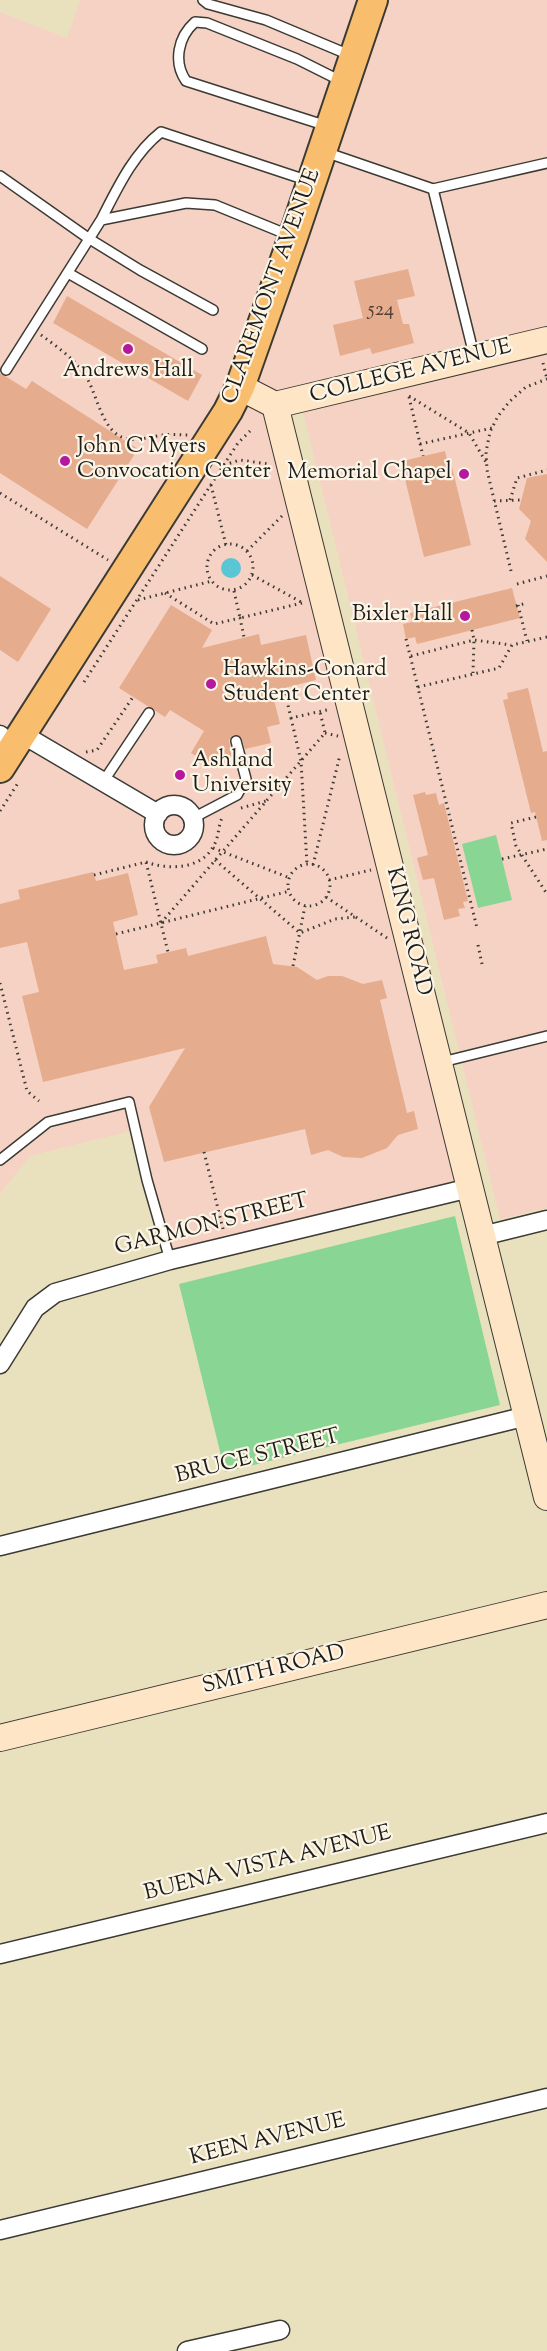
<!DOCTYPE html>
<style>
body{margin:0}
canvas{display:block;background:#e9e1bd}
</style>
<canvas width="547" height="2351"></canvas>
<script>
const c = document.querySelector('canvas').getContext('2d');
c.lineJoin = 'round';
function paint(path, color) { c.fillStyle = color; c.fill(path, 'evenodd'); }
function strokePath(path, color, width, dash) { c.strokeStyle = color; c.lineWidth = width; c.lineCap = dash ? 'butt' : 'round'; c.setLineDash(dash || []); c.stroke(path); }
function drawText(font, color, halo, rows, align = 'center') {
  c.font = font + ' "Sorts Mill Goudy",serif'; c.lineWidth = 4.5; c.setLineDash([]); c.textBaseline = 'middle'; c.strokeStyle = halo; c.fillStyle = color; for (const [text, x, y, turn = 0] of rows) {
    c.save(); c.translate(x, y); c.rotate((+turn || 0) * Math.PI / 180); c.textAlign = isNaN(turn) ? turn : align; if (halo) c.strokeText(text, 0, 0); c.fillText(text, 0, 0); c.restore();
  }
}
paint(new Path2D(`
 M80 0H547V1208L500 1219 303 412 225 373 275 421 459 1185 170 1260 135 1130 30 1156 0 1194V12L67 38Z`), '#f6d2c4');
paint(new Path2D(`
 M496 835 512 900 478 908 462 844Z
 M455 1216 500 1405 225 1472 179 1284Z`), '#89d694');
paint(new Path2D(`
 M221 568a10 10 0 1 1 20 0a10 10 0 1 1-20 0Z`), '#5ac5d4');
paint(new Path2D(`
 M408 269 415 296 397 300 403 324H409L414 343 372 354 370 348 340 356 333 325 363 318 354 281Z
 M67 296 202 375 188 401 53 323Z
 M0 373 26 389 32 381 138 449 87 529 0 473Z
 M445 451 448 464 451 463 471 545 424 557 404 475 406 474 403 461Z
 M547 474V562L525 539 531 521 519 509 527 478Z
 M0 576 51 609 18 662 0 650Z
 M512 588 520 618 417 644 415 637 406 639 403 624 412 622 410 613Z
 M171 605 212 630 202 648 259 634 261 645 306 635 316 680 272 691 280 724 267 727 271 743 245 749 241 737 234 735 229 740 232 757 208 763 191 753 204 731 170 710 165 717 119 688Z
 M528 688 543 752 547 751V840L542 841 535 812 531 813 503 700 508 699 507 693Z
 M425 792 426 795 436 793 439 805 444 803 468 901 463 902 465 908 458 909 460 916 444 920 434 878 423 880 417 858 428 855 413 795Z
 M93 872 96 881 128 873 138 915 113 922 124 970 158 963 156 955 186 948 188 956 266 936 273 964 297 967 317 980 328 976H342L363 984 382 980 387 998 380 1000 407 1113 414 1111 418 1129 398 1135 387 1148 362 1158 343 1157 328 1150 311 1155 305 1129 164 1162 149 1107 185 1048 43 1082 22 996 39 992 27 942 0 948V904L20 899 18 890Z`), '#e5ac8e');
const lane = new Path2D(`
 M203 0 208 4 266 20 352 56
 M327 126 186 81C173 62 178 37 195 22L207 23 297 59 341 81
 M325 152 433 189 547 163
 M0 176 88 238 140 270 213 310
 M433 189 474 355
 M101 220C117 189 133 154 161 132L309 181
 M68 273 202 349
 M6 370 101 220 186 203 215 205 291 236
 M103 782 149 713
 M193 818 237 795 246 779 236 741
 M442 1062 547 1036
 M0 1160 48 1122 129 1102 147 1180 170 1260`);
const street = new Path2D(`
 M22 734 158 814
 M0 735 14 747
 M154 825a20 20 0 1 1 40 0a20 20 0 1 1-40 0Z
 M482 1236 547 1220
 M0 1364 35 1308 55 1293 170 1260 470 1188
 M0 1546 527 1416
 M0 1954 547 1823
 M0 2230 547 2098
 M187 2351 280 2330`);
const secondary = new Path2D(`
 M240 387 275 405 547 1497
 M275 405 547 340
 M0 1738 547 1605`);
const primary = new Path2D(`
 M0 768 228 411 240 387 293 237 373 0`);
strokePath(lane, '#3b3a34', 12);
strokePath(street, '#3b3a34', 21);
strokePath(secondary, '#3b3a34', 28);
strokePath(primary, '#3b3a34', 32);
strokePath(new Path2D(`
 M41 335C56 346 72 357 83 372 98 391 100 434 128 439 141 441 152 436 164 435 172 434 180 435 188 435
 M543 363 547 379
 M409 396 469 433 487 464
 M409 397 423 456
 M420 444 492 428
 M224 465 240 460 268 464
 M211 485 226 545
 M0 493 108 560
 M510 500 517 478 547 470
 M494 501 521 500
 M207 567a23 23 0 1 1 46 0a23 23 0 1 1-46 0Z
 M247 551 282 516
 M511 571 487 470 486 452 490 432 498 416 510 401 526 387 547 379
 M252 575 303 603
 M517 584 547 576
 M234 591 240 618 302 603
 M165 593 214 624 240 618 244 637
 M138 600 212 581
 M518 605 527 641
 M516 606 527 603
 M472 630 474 640 473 673
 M406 639 477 928
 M411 656 474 640 511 645
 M84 682 223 466 238 443 250 431
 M418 687 499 668 512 645 547 637
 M284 688 291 718 331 709
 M291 718 301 761 307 865
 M325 733 338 736
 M86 752 97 750 133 697
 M241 808 266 801
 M0 811 18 783
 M536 817 511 823 516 846 547 894
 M213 848 290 878
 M502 859 547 849
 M215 860 300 933 335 919 355 917
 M146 862C168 870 202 870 214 845 219 837 218 826 222 818
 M288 885a21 21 0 1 1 42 0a21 21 0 1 1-42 0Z
 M313 865 340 755
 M94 875 146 862 168 952
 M329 880 371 870
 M326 897 387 938
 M161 923 325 733 320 712
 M116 934 290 891
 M478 945 482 964
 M293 966 305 906
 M0 983 27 1091 39 1101
 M204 1152 223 1229`), '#3b3a34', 3, [1.5, 4.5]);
strokePath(lane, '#fff', 9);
strokePath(street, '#fff', 18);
strokePath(secondary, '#fde5c5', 26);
strokePath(primary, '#f9be6d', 28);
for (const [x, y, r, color] of [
 [128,349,6,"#b5179e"],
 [65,461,6,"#b5179e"],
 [464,474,6,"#b5179e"],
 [465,616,6,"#b5179e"],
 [211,684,6,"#b5179e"],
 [180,775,6,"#b5179e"]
]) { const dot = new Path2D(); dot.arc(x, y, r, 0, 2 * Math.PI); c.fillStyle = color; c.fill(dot); strokePath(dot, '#fcf5e5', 2); }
drawText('20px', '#4e4038', null, [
 ["524",381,312]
]);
drawText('22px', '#1c1c1c', '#fcf5e5', [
 ["CLAREMONT AVENUE",273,287,-70],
 ["COLLEGE AVENUE",411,373,-14],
 ["KING ROAD",407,932,76],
 ["GARMON STREET",212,1226,-14],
 ["BRUCE STREET",258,1458,-14],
 ["SMITH ROAD",274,1671,-14],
 ["BUENA VISTA AVENUE",268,1865,-14],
 ["KEEN AVENUE",268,2141,-14]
]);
drawText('22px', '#1c1c1c', '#fcf5e5', [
 ["Andrews Hall",128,372,"center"],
 ["John C Myers",77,448],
 ["Convocation Center",77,473],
 ["Memorial Chapel",452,474,"right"],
 ["Bixler Hall",453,616,"right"],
 ["Hawkins-Conard",223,671],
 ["Student Center",223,696],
 ["Ashland",192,762],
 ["University",192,787]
], 'left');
</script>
